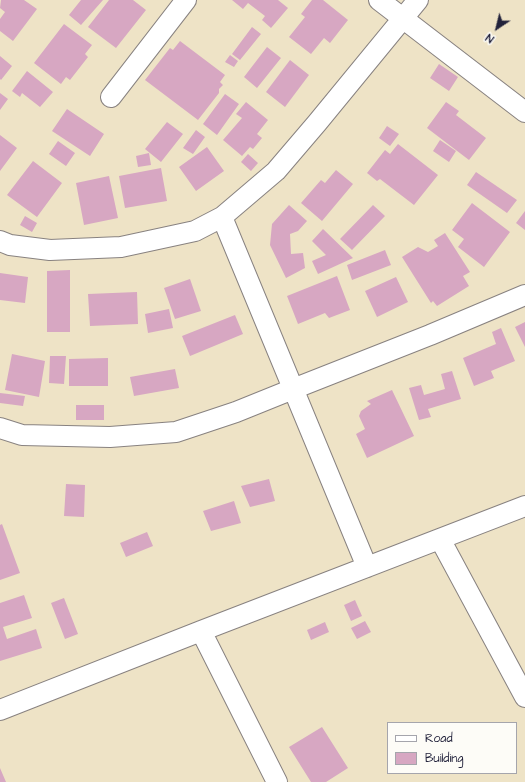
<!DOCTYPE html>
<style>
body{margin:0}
#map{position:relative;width:525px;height:782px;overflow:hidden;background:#eee3c6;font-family:"Architects Daughter",sans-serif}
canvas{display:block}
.legend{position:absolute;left:387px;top:722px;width:130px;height:52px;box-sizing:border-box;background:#fdfcf7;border:1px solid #a5a5ac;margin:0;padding:5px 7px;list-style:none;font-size:12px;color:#22223b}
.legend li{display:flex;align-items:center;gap:8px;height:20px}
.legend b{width:20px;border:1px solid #a5a5ac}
.north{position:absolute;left:477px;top:8px;width:40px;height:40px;-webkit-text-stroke:3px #fdfcf7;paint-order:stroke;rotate:215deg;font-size:11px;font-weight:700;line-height:16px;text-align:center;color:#22223b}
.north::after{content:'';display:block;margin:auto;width:14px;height:18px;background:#22223b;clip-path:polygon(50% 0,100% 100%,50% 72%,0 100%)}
</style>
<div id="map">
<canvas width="525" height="782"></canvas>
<ul class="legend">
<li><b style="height:5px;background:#fff"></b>Road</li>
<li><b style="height:11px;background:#d7a7c2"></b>Building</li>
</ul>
<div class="north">N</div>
</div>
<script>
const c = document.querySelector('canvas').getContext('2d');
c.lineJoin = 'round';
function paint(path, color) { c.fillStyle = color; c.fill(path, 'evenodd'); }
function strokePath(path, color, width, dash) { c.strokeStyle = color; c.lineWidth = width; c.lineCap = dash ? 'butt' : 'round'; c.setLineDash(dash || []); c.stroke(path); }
paint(new Path2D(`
 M1 0H24L37 9 13 41 0 31V19L5 12 0 8Z
 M81 0H103L81 25 69 15Z
 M109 0H133L146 10 116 48 88 27Z
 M232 0H278L288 8 271 28 262 20 265 16 248 3 243 9Z
 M312 0H323L348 20 330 43 324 38 311 54 289 37 305 17 301 14Z
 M64 24 92 45 85 54 88 57 70 80 66 77 61 84 34 63Z
 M252 27 261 34 240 60 232 54Z
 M180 41 225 75 220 82 223 85 219 89V93L198 120 145 80 170 48 173 50Z
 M267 47 281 58 257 88 244 77Z
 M230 55 238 61 234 67 225 62Z
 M0 56 12 66 1 80 0 79Z
 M290 60 309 75 285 107 266 92Z
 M439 64 458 77 449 91 430 78Z
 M27 71 53 92 40 107 22 93 20 97 12 91Z
 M0 93 8 99 0 110Z
 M225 94 239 104 217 135 203 124Z
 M246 102 268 120 257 134 262 138 253 149 250 147 242 156 223 140 242 118 236 114Z
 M446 102 459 111 456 115 486 138 469 160 427 128Z
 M67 109 104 134 90 156 52 131Z
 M167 122 183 134 161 162 145 149Z
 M387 126 399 134 390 146 379 138Z
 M196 130 205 137 193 154 183 148Z
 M0 135 17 148 0 171Z
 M440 140 456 151 449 162 433 151Z
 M58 141 75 153 66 166 49 154Z
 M398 144 438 175 414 205 380 179 377 181 367 173 385 150 390 154Z
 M207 147 224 171 196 191 179 167Z
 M149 153 151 165 138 167 136 156Z
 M248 154 258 163 251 171 241 162Z
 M33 161 62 183 37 217 7 195Z
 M161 168 167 201 125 208 119 176Z
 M336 170 353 184 322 221 301 203 321 180 325 183Z
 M476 172 517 200 507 213 467 185Z
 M109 176 118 218 84 225 76 183Z
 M472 203 510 232 484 267 458 247 464 239 452 230Z
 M289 205 307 221 298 231 290 234 291 254 303 253 305 268 286 278 270 245 272 224Z
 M373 205 385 216 352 250 340 239Z
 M525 211V230L516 223Z
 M25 216 37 223 32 232 20 225Z
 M323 229 353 258 318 274 312 261 326 255 312 241Z
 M445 233 470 272 463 276 469 286 437 306 433 301 431 303 402 257 418 247 428 252 438 246 434 240Z
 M385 250 391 265 352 280 347 265Z
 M70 270V332H47V271Z
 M0 273 28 277 25 303 0 300Z
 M337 276 350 310 329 318 325 313 298 324 287 296Z
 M396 277 408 302 377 317 365 291Z
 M190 279 201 311 175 319 164 288Z
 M137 292 138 324 90 326 88 294Z
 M169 309 173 328 148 333 145 314Z
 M235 315 243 334 190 356 182 336Z
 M525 322V347L515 327Z
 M501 328 515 361 491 371 494 378 474 386 463 358 496 344 492 332Z
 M12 354 45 361 39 397 5 390Z
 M50 356H66L64 384 49 383Z
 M108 358V386H69V359Z
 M175 369 179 388 134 396 130 377Z
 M452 371 461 399 428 409 431 417 419 420 409 388 421 385 424 395 445 389 441 374Z
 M392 390 414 436 367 458 356 434 365 429 359 416 361 411 371 404 367 401Z
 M0 393 25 396 23 406 0 403Z
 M76 405H104V420H76Z
 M269 479 275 501 250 507 241 486Z
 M66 484 85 485 84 517 64 516Z
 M234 501 241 523 211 531 203 511Z
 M2 524 20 573 0 580V525Z
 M147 532 153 546 126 557 120 543Z
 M24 595 32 618 3 627 7 639 36 629 42 648 0 661V603Z
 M64 598 78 634 65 639 51 603Z
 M355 600 362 616 351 621 344 605Z
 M365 621 371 632 357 639 351 628Z
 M325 622 329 632 311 640 307 630Z
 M322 727 348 768 326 782H311L289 747Z
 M0 768 6 782H0Z`), '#d7a7c2');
const minor = new Path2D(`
 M379 0 525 112
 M111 97 186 0
 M222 217 367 567
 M0 241 10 245 50 250 121 247 195 231 222 217 276 171 317 123 418 0
 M0 428 22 435 110 437 176 432 236 412 293 389 430 335 525 295
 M440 539 525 697
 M201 631 277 782
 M0 710 201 631 525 506`);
strokePath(minor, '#888280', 22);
strokePath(minor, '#fff', 20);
</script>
